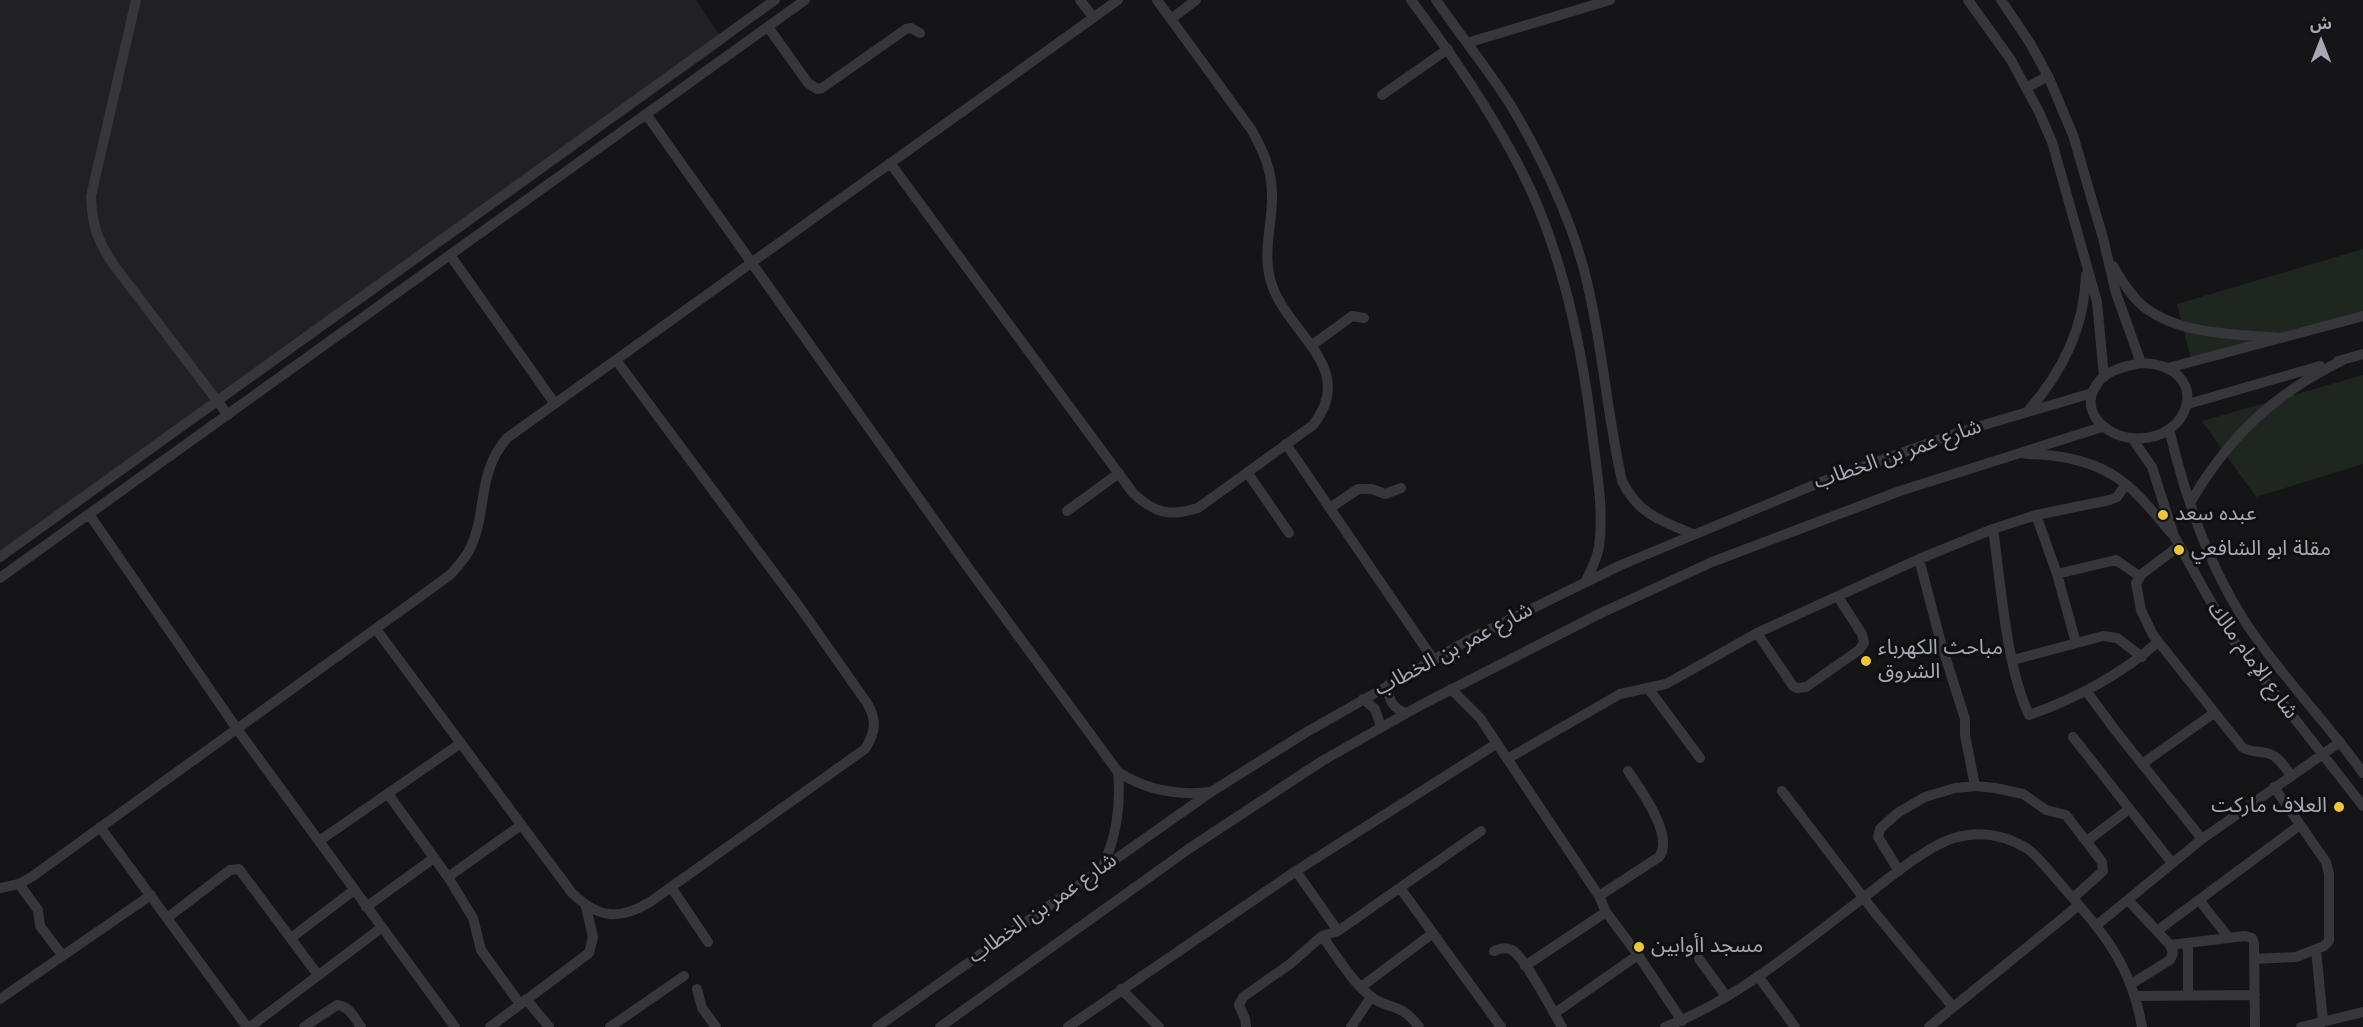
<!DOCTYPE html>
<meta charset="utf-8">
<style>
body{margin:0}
#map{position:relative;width:2363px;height:1027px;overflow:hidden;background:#151416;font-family:Poppins,"Noto Sans Arabic",sans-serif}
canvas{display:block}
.north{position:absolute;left:2291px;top:12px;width:60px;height:60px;-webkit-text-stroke:4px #100f11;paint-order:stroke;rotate:0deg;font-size:16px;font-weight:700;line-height:24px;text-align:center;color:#a7a9b6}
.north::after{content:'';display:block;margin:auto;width:21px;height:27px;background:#a7a9b6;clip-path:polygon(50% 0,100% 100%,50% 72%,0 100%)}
</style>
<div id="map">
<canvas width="2363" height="1027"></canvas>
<div class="north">ش</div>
</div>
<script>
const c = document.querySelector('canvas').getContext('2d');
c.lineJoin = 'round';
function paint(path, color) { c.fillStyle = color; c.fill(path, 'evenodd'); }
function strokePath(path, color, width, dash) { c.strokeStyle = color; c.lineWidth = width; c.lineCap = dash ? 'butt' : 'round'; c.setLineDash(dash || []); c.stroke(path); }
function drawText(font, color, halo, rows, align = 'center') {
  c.font = font + ' Poppins,"Noto Sans Arabic",sans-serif'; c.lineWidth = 6; c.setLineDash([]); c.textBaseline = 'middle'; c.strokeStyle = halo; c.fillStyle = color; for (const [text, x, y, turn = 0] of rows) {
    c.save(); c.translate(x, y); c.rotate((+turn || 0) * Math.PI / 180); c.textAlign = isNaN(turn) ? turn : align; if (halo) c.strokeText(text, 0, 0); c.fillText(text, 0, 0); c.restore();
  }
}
paint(new Path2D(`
 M0 0H696L725 43 0 563Z`), '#212023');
paint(new Path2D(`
 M2363 249V312L2192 363 2177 304Z
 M2363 375V464L2256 497 2202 421Z`), '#1f2620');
strokePath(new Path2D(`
 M136 0 91 196C92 225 97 240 113 264L228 415
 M1080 0 1093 17
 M1411 0C1455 59 1496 118 1528 184 1565 263 1583 352 1593 439 1597 473 1604 512 1599 547 1597 559 1591 570 1586 581
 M1436 0C1460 35 1487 68 1510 104 1539 152 1568 212 1583 266 1602 337 1606 410 1622 481 1638 514 1661 521 1693 534
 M1968 0 2011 60 2039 112 2052 142 2097 302 2104 377
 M2001 0 2030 43 2049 78 2073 135 2103 238 2116 293 2141 363
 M1171 19 1196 0
 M768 27 808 83 817 89 822 88 906 29 911 28 920 33
 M1467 43 1610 0
 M2026 88 2048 76
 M1382 95 1448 49
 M646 114 967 566 1118 772C1146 790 1176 796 1210 792
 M890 163 1133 493C1154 513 1169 517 1198 508L1313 425C1358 368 1289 335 1272 285 1261 254 1273 225 1272 194 1272 170 1263 150 1251 129L1157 0
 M450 255 555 404
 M2113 266C2122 281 2131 296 2144 307 2182 336 2238 334 2282 338
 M1311 346 1352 316 1364 318
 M2338 361 2363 354
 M2141 363C2214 365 2193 444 2132 438 2106 436 2078 411 2097 384 2106 370 2126 366 2141 363Z
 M2168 368 2363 316
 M2188 404 2320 366
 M2028 411C2063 371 2084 328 2086 275
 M2169 429C2186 500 2210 571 2252 632 2286 681 2328 724 2363 773
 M2132 438 2152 467 2174 536 2230 636 2363 806
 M1286 444 1433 659
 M2026 454C2061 454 2100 462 2127 485 2144 499 2157 517 2171 533
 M1247 472 1289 533
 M2190 503C2229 436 2274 394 2343 360
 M1330 508 1358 489H1372L1385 494 1401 488
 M1067 511 1119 473
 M89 514 237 729 455 1027
 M2036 515 2057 574 2076 643
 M1993 529C2001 584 2006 666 2029 715 2078 698 2119 676 2158 642
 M2179 546 2142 574 2136 583 2141 610 2153 635 2242 747C2252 754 2260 750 2270 754 2279 757 2285 768 2291 775
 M0 557 775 0
 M1919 559 1941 643 1965 719V735L1975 786
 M2057 574 2116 560 2139 576
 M0 578 805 0
 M376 629 572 893C598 918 619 921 650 902L865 749C876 732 877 720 867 703L801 609 616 360
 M1757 633 1793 686 1797 688 1806 687 1859 650 1864 643 1862 634 1838 597
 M2013 660 2103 636 2117 638 2142 657
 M1388 685C1388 699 1392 709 1407 713
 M1648 688 1700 758
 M1451 689 1480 718 1599 896 1606 912 1638 955 1682 1021
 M2087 692 2115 730 2202 839
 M1363 699 1375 709 1381 727
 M2073 737 2172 863
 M1507 759 1620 694 1666 684 1757 633 1919 559 1993 529 2036 515 2110 500 2117 497 2126 484
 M2142 764 2214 713
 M1782 791 1876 914 1953 1007
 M388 794 448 877 473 918 481 950 520 1004
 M100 827 247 1027
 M319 841 461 743
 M2087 841 2129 809
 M1102 868C1117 836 1121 806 1118 772
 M1296 871 1338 931
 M1899 871 1878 837 1880 829 1885 824 1899 812 1925 797 1955 788 1975 786 1995 788 2023 794 2046 810 2066 815 2102 862 2103 871 2073 898
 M448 877 521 825
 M19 884 38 910 40 926 62 955
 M671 887 708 942
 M0 888 19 884 33 876 450 575C457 567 465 559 470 549 488 511 476 474 507 438L1118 0
 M1400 888 1501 1027
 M1599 896 1659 857C1675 836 1640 789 1628 771
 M2128 900 2170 945 2173 953 2170 960 2131 984
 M2199 900 2229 938
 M366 907 434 858
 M167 918 230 870 239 869 318 975
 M2097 925 2202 839 2340 742
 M2157 931 2300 825
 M1322 936C1336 955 1354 985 1373 998 1393 1011 1400 1002 1419 1027
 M291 938 354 890
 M2170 945 2245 936 2252 938 2254 943 2255 1027
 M2316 949 2323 1022
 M1494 951C1500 948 1506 947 1512 950 1525 957 1553 1012 1562 1027
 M1699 959 1726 996
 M2254 959 2296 957 2324 946 2329 941V874L2326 862 2274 787
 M1525 966 1606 912
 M1758 976 1795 1027
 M1361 987 1433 933
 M697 989 702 1008 716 1027
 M1121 989 1159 1027
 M2135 996 2255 995
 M2188 996V943
 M0 999 151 895
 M526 999 549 1027
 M1555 1013 1638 955
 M250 1027 381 928
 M304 1027 337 1005C349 1006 354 1017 361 1027
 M490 1027 589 953 593 937 586 907
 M610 1027 684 976
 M877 1027 1211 792 1305 733 1472 638 1621 565 1826 480 1960 432 2092 393
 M940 1027 1190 848 1322 761 1421 705 1599 614 1712 562 1900 491 2102 427
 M1068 1027 1296 871 1496 744
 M1246 1027 1245 1019 1239 1005 1243 997 1290 964 1322 936 1338 931 1481 831
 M1351 1027 1371 997
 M1665 1027C1739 999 1801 944 1863 898 1887 880 1927 846 1954 838 1981 830 2005 835 2028 849 2041 860 2052 874 2063 887 2103 931 2132 967 2142 1027
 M1929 1027 2079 905
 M2301 1027 2363 1012`), '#36363b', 10);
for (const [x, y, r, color] of [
 [2163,515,6,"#edc736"],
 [2179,550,6,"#edc736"],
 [1866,661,6,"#edc736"],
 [2339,807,6,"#edc736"],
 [1639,947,6,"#edc736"]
]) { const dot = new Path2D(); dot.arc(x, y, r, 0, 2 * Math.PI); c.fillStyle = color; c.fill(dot); strokePath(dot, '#100f11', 2); }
drawText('21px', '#a7a9b6', '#100f11', [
 ["شارع عمر بن الخطاب",1898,455,-19],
 ["شارع عمر بن الخطاب",1454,650,-28],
 ["شارع الإمام مالك",2252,661,54],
 ["شارع عمر بن الخطاب",1043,909,-35]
]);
drawText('21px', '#a7a9b6', '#100f11', [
 ["عبده سعد",2175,515],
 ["مقلة ابو الشافعي",2191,550],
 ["مباحث الكهرباء",1878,649],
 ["الشروق",1878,673],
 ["العلاف ماركت",2327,807,"right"],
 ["مسجد اأوابين",1651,947]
], 'left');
</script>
